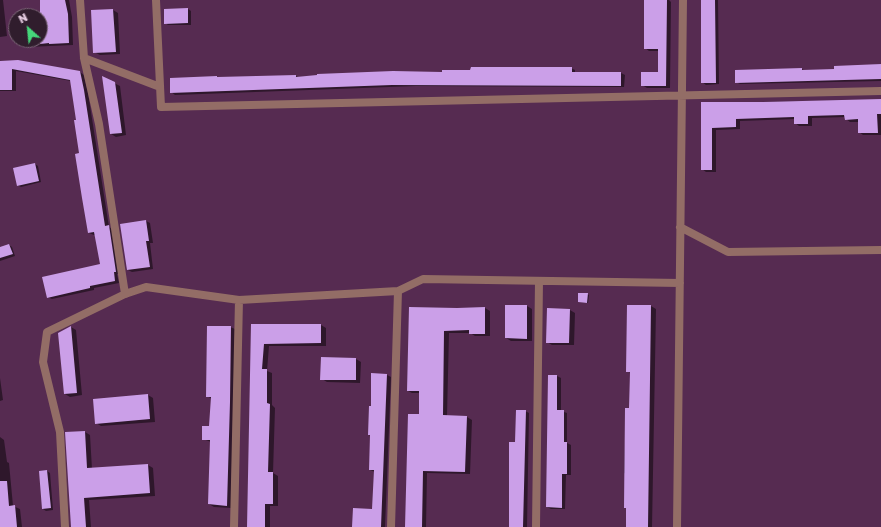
<!DOCTYPE html>
<style>
body{margin:0}
#map{position:relative;width:881px;height:527px;overflow:hidden;background:#562b51;font-family:"Golos Text",sans-serif}
canvas{display:block}
.north{position:absolute;left:8px;top:8px;width:40px;height:40px;box-sizing:border-box;background:#301d2d;border:1px solid #796375;border-radius:50%;rotate:333deg;font-size:11px;font-weight:700;line-height:16px;text-align:center;color:#e7cce2}
.north::after{content:'';display:block;margin:auto;width:14px;height:18px;background:#45d77a;clip-path:polygon(50% 0,100% 100%,50% 72%,0 100%)}
</style>
<div id="map">
<canvas width="881" height="527"></canvas>
<div class="north">N</div>
</div>
<script>
const c = document.querySelector('canvas').getContext('2d');
c.lineJoin = 'round';
function paint(path, color) { c.fillStyle = color; c.fill(path, 'evenodd'); }
function strokePath(path, color, width, dash) { c.strokeStyle = color; c.lineWidth = width; c.lineCap = dash ? 'butt' : 'round'; c.setLineDash(dash || []); c.stroke(path); }
paint(new Path2D(`
 M0 0H3L7 36 0 37Z
 M44 0H69L72 17 73 45 28 47 23 45V40H40V17Z
 M645 0H669L671 2 670 88H647L642 85 659 73V51H649L645 48Z
 M702 0H718L719 84 706 85 702 82Z
 M188 9 191 11V25H168L165 23Z
 M113 10 118 13 120 54 100 55 94 52 93 11Z
 M0 62 80 72 84 75 88 93 109 227 113 229 120 274H117L119 283 94 288V290L52 299 47 297 101 265 96 235H94L89 233 77 121 71 81 16 71V91H0Z
 M881 64V81L740 84 736 82 802 69 805 71 835 70Z
 M571 68 575 70V73H621L625 75 624 87 416 86 175 95 171 92 218 78 296 76 298 77Z
 M114 83 120 86 126 135 116 137 111 134Z
 M881 100V135H863L859 132V122H850L846 119V117L812 118V126H799L795 123V119L740 121V129L716 130V172H706L702 169V103Z
 M35 164 38 166 41 182 21 187 17 185Z
 M146 221 150 223 153 243H150L153 269 132 272 128 270Z
 M9 245 12 247 15 256 0 261V248Z
 M587 294 589 295 588 303 579 302Z
 M527 306 532 309V341H511L506 338Z
 M651 306 656 309 652 527H627L626 474 624 473 626 409H630L631 373 627 371Z
 M410 308H485L490 311V336H475L470 333H449L447 416 467 417 472 420 470 474 427 473 426 527H406L420 415V393H412L408 391Z
 M570 310 575 313 574 345H552L547 342Z
 M252 325H321L326 328V346H269L267 371 272 373V405L275 408 273 473 278 476V506H270V527H248Z
 M71 327 76 330 82 395 70 397 65 394 59 333Z
 M230 327 235 329 231 508 214 507 209 504 211 442 203 439 210 427 212 399 207 396Z
 M356 359 361 362 360 383 327 382 322 379Z
 M387 375 391 377 385 527H353L373 510 375 472 370 470 371 436 369 435 372 407Z
 M557 376 561 378V411L567 413V443L571 445V475H566L565 509H551L547 507Z
 M0 378 3 400 0 401Z
 M148 395 153 398 155 422 101 426 96 423 94 400Z
 M525 411 529 413 527 527H510L516 443Z
 M85 432 90 435 92 469 148 465 153 468 155 496 89 500 91 527H72Z
 M0 437 4 440 7 462 9 463 13 506 20 509 22 527H0Z
 M47 471 50 473 53 510 46 511 43 509Z`), '#0007');
paint(new Path2D(`
 M40 0H65L68 14 69 43 49 44V43L40 44Z
 M644 0H667L666 86H641V72H658V49H644Z
 M701 0H715L716 83H701Z
 M188 8V23L164 24V9Z
 M113 9 116 52 93 53 91 10Z
 M18 60 80 71 84 90 105 226 109 225 116 272H114L115 281 90 286V288L47 298 42 277 100 264 94 232 88 233 82 198 75 154 79 153 74 120H76L70 80 12 69V90H0V61Z
 M881 64V79L735 83V70L802 68V70L834 69V66Z
 M471 67H572V72H621V86L392 85 170 93V78L217 76V77L296 75V77L317 75V74L393 71 442 72V70H470Z
 M102 76 115 82 122 133 110 134Z
 M881 99V114H877L878 133H858V119L845 120 844 115 808 116V124H794V117L736 119V127L712 128V170H701V102H763Z
 M35 163 39 181 17 186 13 168Z
 M146 220 149 241H146L150 267 127 270 120 224Z
 M9 244 13 254 0 258V247Z
 M578 293H588L587 303 578 302Z
 M505 305H527V339L505 338Z
 M627 305H651L648 527H626V508H624L625 408H629L630 372H626Z
 M409 307 457 308 485 307V334H469V330L444 331 443 415 467 416 465 472 423 471 422 527H405L408 414H419V391H407Z
 M547 308 570 309 569 343H546Z
 M251 324H321V343L264 344 262 369H267V403L270 404 268 472H273V504H265V527H247Z
 M71 326 77 393 64 394 58 333Z
 M207 326H231L230 402 227 506 208 504 210 440H202V426H209L211 397H206Z
 M321 357 356 358V380H320Z
 M371 373 387 374 381 527H352L353 508 372 509 374 470H369L370 435H368L369 406H371Z
 M548 375H557V410H564V442H567V474H562V508L546 507Z
 M148 394 150 419 95 424 93 399Z
 M516 410H526L523 527H509V442H515Z
 M85 431 87 468 148 464 150 493 84 498 86 527H71L65 432Z
 M47 470 51 508 42 509 39 471Z
 M0 481H7L9 506 15 505 17 527H0Z`), '#cb9fe8');
strokePath(new Path2D(`
 M80 0 84 58 99 124 125 294
 M156 0 161 107 881 91
 M84 58 160 87
 M680 227 728 252 881 250
 M65 527 60 432 43 362 47 332 125 294 146 287 239 300 398 291 423 279 680 283
 M234 527 239 300
 M391 527 398 291
 M536 527 539 281
 M677 527 683 0`), '#936d66', 8);
</script>
